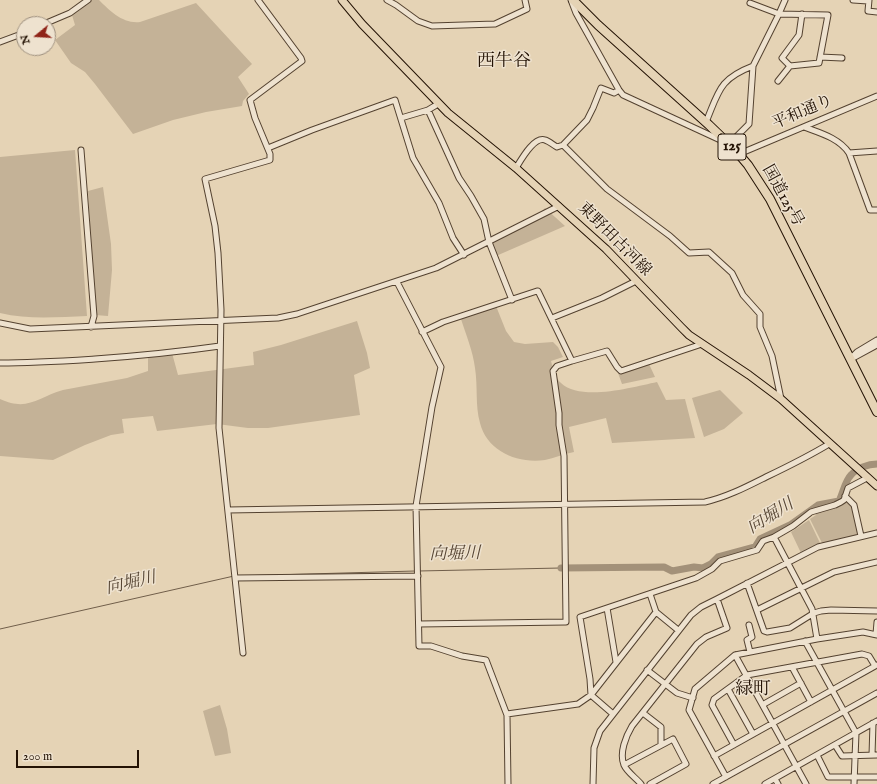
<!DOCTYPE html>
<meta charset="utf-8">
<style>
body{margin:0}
#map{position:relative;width:877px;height:784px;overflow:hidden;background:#e5d3b5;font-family:"IM FELL English",serif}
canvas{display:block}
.north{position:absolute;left:16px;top:16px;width:40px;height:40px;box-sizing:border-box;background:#eee2cf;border:1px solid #9d8f7e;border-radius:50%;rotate:252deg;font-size:11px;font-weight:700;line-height:16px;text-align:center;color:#231204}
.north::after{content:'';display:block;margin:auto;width:14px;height:18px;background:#8f2418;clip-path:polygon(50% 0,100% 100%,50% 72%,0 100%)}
.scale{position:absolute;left:16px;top:750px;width:123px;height:18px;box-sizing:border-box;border:2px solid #231204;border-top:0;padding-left:5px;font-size:12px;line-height:14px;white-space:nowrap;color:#231204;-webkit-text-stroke:3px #eee2cf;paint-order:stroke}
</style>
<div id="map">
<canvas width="877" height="784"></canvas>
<div class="north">N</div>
<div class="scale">200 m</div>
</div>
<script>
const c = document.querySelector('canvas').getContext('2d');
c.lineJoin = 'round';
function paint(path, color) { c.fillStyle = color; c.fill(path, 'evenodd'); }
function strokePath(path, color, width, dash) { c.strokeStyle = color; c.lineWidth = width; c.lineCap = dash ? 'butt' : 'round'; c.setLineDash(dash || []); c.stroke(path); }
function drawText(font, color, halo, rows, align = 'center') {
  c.font = font + ' "IM FELL English","Noto Serif JP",serif'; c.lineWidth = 3; c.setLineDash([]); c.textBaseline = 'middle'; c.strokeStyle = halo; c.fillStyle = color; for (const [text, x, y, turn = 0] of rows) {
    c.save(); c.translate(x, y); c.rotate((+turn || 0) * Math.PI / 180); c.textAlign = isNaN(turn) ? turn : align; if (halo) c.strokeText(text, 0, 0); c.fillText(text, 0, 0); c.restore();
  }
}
paint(new Path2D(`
 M91 0H99C110 11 123 24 140 22L196 3 252 64 238 77 249 94 243 101 242 106 206 112 173 120 133 134 95 84 85 72 71 63 55 40 75 25 72 15 80 10Z
 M75 150 87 316C58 317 29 320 0 313V157Z
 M103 187 111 244 112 270 108 316 95 315 88 191Z
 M545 208 565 226 496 256 489 243 531 222Z
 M496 306 506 331 514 342 525 344 553 342 558 347 563 357 551 361C553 369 555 378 561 383 581 402 633 387 657 382L666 400 685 399 695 438 612 443 606 418 569 427 574 452C564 454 554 458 545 460 517 464 487 451 480 423 475 405 478 387 475 368 473 351 466 335 461 319Z
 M357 321 367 353 370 368 354 375 360 415 268 428H248L217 424 157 431 153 416 122 419 124 433 111 435 85 445 53 460 0 456V399C28 412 38 397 63 390L127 378 148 371V355L172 353 178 375 254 365 253 352 281 345Z
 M649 364 655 377 622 384 618 373Z
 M720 390 743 413 724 429 704 437 692 398Z
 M846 499 853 506 859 536 822 543 810 519 816 515 814 512Z
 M809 520 820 543 801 553 791 532Z
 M220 705 227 729 231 753 215 756 203 711Z`), '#c4b297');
strokePath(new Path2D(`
 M419 571 561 568
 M237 576 415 571
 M0 629 234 576`), '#705e4a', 1);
strokePath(new Path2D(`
 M561 568 664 567 672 571 694 567 703 568 711 564 718 557 755 547 760 539 790 525 818 505 839 501C843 493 845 481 851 475 857 468 868 464 877 464`), '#a39179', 7);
const minor = new Path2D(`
 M387 0 396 5 418 21 432 26 495 24 527 9 525 0
 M571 0 576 13 619 90 623 95 729 144 749 124 753 66 778 16 785 0
 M853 0 868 1
 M869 0 868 11 877 12
 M750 3 779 14 828 15 819 63 790 66 778 81
 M44 24 70 13 88 0
 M0 42 24 33
 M820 57 842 58
 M790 66 782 58 799 35 802 14
 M428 110 459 178 471 196 484 219 489 242 512 300
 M401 118 428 110 438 104
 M706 122C719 91 719 79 753 66
 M804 127C820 133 839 138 849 153L870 210H877
 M563 145 607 189 670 236 689 253 709 252 732 273 743 295 760 314V327L772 356 781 399
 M268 148 312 130 395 100 413 158 439 203 453 238 464 255
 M81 150 94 316 91 327
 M849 153 877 151
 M739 154 877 96
 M516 168C521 160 534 136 545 140 549 141 553 145 557 147L563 145 587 120 593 108 601 88 614 93 619 90
 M397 282 441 367 432 407 416 506 419 646H431L462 656 486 660 507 715 508 784
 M552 318 602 298 636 281
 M0 323 30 329 278 318 297 314 436 268 559 206
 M422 332 443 322 537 291H538L572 361 607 351 617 367 621 371 702 344
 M853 358 877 345
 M850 359 857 352 877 340
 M0 363C32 363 63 361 95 359 137 356 178 352 220 346
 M845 496 854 505 861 536
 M228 510 705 502C727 497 746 487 766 477 787 467 809 456 829 444
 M774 537 812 609 817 639
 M235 578 418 576
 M747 583 764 631 767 632 790 628 814 613 821 611 831 610 877 611
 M650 594 656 612 678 630
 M607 608 616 662
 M757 610 834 572 877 562
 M419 624 566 622 564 456 559 425V413L553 371 557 366 572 361
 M749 625 752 637 747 640 750 652
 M876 634 877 622
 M805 641 856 733 854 784
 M243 653 219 428 221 310 218 253 215 226 205 179 270 160V154L255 118 250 100 302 61 301 58 258 0
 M735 655 806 784
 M792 667 811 702
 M647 670 677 693 693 698
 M728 689 753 734
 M591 695 590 679 580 617 696 578 712 569 720 561 757 550 763 541 774 537 793 526 811 512 835 505 841 502 844 500 848 488 867 478
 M591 695 613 714
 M764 704 801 683
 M643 713 661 727V745
 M507 714 578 704 591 695 656 612
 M734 745 712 705 714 699 747 675 862 654 869 656 875 666
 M835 745 842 756 877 755
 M817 755 828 777H877
 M872 755 873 723
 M714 756 877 665
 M624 765 673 739 686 764 650 784
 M726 777 689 710 695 689 735 655 817 639 863 632 877 635
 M775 779 778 784
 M593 784 594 748 600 731 691 615 701 607 717 599 818 547 877 533
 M641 784C636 778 627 772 624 765 619 753 626 736 632 726L697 644 706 637 727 628 717 599
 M713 784 877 693
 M765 784 877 721`);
const major = new Path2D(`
 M342 0 362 24 448 113 516 168 606 249 681 327 689 335 749 375 781 399 877 486`);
const highway = new Path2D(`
 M573 0 598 25 709 125 737 152 748 165 770 199 877 412`);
strokePath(minor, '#544230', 7);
strokePath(major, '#231204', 9);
strokePath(highway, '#231204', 10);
strokePath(minor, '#eee2cf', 5);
strokePath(major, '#e5d3b5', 7);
strokePath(highway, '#e5d3b5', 8);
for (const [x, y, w] of [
 [732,147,28]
]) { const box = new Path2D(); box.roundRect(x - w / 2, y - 13, w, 26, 3); c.fillStyle = '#eee2cf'; c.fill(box); strokePath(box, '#231204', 1); }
drawText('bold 15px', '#231204', null, [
 ["125",732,147]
]);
drawText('16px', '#231204', '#eee2cf', [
 ["平和通り",803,113,-23],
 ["国道125号",782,196,61],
 ["東野田古河線",614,240,45]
]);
drawText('italic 17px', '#564533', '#eee2cf', [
 ["向堀川",771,517,-32],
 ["向堀川",455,555,-1],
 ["向堀川",131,584,-13]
]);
drawText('18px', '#231204', '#eee2cf', [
 ["西牛谷",504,62],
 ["緑町",753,690]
]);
</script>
